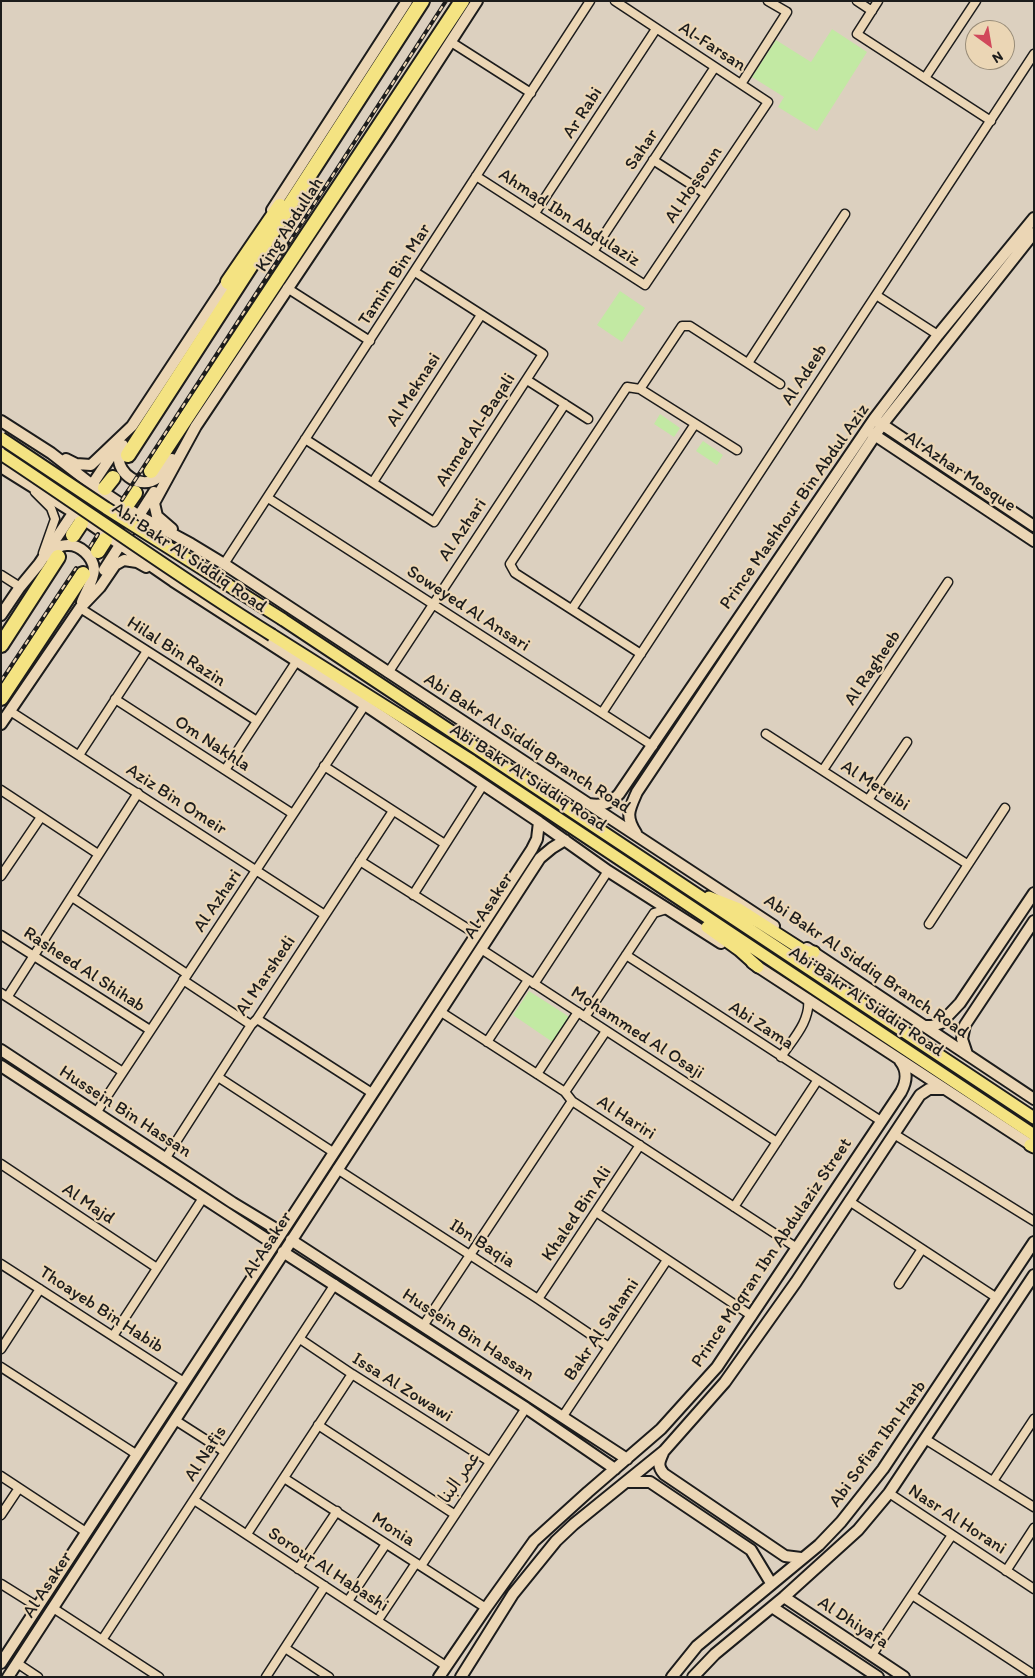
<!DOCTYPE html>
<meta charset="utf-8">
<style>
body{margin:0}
#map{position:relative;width:1035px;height:1678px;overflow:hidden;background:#dcd0bf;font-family:Itim,sans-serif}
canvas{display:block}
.frame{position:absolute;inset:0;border:2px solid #1c1c1c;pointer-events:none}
.north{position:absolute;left:965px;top:20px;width:50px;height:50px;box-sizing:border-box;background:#ebd6b5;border:1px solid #988c78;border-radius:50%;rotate:148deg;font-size:14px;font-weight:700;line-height:20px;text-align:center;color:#1c1c1c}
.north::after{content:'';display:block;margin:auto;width:18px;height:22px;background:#d1495b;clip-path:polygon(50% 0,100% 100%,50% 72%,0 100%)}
</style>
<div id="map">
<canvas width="1035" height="1678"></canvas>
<div class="frame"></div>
<div class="north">N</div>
</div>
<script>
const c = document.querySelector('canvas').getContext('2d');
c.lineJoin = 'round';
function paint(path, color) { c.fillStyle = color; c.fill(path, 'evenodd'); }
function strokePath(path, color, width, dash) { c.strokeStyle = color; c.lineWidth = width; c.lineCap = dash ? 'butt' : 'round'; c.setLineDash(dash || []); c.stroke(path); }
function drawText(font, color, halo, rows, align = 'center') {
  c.font = font + ' Itim,"Playpen Sans Arabic",sans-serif'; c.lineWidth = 4.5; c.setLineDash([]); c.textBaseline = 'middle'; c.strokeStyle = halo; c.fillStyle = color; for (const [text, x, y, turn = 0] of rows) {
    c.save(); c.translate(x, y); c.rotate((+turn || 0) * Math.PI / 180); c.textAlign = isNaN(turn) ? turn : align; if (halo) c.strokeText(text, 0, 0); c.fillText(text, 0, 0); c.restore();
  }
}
paint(new Path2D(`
 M832 29 867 52 817 131 778 107 784 97 752 77 776 40 811 62Z
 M620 291 645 308 622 342 597 325Z
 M660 414 680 428 674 437 654 424Z
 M703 441 723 455 717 465 696 451Z
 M529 991 571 1018 554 1043 513 1015Z`), '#c2e9a3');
const street = new Path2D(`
 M857 1 872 11
 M878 1 857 34 991 121
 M451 42 531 93
 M925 78 976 1
 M741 84 787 12 768 1
 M653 160 706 194
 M476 176 645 285 768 102 615 1
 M535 213 656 29
 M594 250 715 67
 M287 288 370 341
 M876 295 938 335
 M748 363 845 214
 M527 380 588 419
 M640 389 682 326H690L780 384
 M305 439 434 522 543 354 415 272
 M373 482 481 315
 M35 492 51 508 55 519 43 553
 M268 498 653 746
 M224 564 590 1
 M1 575 20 587
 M80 608 257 721
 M572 609 695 424
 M641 654 515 573 510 564 627 387 640 389 737 450
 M388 673 565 404
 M115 699 293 814
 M10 711 325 915
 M602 713 1034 54
 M766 734 967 864
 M79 755 147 651
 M324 766 445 844
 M225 770 296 662
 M823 770 948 582
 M1 790 98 854
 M868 800 907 742
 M360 861 476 934
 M1 876 41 817
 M413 895 483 785
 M72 897 187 974
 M929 924 1005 808
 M1 935 150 1030
 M481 949 777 1142
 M626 955 881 1121
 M183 980 251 1025
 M534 984 608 871
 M1 993 123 1072
 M8 996 138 793
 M441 1012 565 1092 572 1101 797 1248
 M585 1017 654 913 667 909
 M257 1019 372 1093
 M487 1042 528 980
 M781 1057C792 1040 811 1021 808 999
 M537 1074 578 1012
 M218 1077 333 1152
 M565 1092 606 1031
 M96 1113 365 705
 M894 1134 1034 1221
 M165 1159 251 1025 257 1019 393 811
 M1 1164 157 1268
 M337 1169 538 1299 609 1347
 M849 1201 997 1298
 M734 1207 817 1081
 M596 1212 752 1316
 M1 1264 184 1382
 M899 1284 922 1249
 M538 1299 640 1145
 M423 1326 572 1101
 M113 1336 203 1198
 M300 1339 352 1374 489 1461
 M1 1349 40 1289
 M1 1367 136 1454
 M563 1416 667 1260
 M175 1420 225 1452
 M318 1425 454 1514
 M925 1439 1034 1507
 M1 1476 86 1532
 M284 1478 486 1608
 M993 1481 1034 1419
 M889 1493 1034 1589
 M194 1500 446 1666
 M1 1515 19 1488
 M247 1534 352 1374
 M421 1566 526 1408
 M298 1569 337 1511
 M1006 1571 1034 1528
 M1 1584 38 1607
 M912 1595 1034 1675
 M348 1601 386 1544
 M53 1608 159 1677
 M378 1620 416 1563
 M102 1640 335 1284
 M285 1648 329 1677
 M872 1655 952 1535
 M17 1663 38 1677
 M266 1677 325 1586`);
const secondary = new Path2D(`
 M272 210 407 1
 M1 421 51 453 91 484 139 516 191 544 224 564 774 926
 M877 421 1034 526
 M870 432 1034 541
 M123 445C121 449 119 452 119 456 117 475 142 490 157 478 163 473 168 465 172 459
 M66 459 76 464 91 465 132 426 231 276
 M1 467 73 512 173 581 365 705 539 822 608 871 721 943
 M95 497 99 510 109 526
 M172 529 157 516 154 503 196 426 389 137 477 1
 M47 556C52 551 60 545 67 545 80 544 93 557 94 569 94 579 86 592 82 602
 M104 570 154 492
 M1 615 20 587 39 564 116 449
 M1 724 80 608 100 587 115 565 124 560 137 562 146 567
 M589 804C601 806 610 804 619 794L874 419 938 335 1034 218
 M636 833C625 816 629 810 637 792L882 425 1034 233
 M807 948 1034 1099
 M752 963 1034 1147
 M923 1026H932L941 1023 960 1003 1034 893
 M1 1050 233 1203 281 1232
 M967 1054 962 1039 965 1025 1034 921
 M1 1066 274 1244
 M291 1240 627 1459
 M283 1252 526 1408 615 1469
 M663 1453C659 1462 657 1466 664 1474L785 1556 801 1558
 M627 1482H650L751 1550 771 1583
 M784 1597 904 1677
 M772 1607 878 1677
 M1 1663 532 849 537 839 539 822
 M8 1677 540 858 552 848 565 840
 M439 1677 486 1608 534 1541 588 1492 661 1429 717 1367 901 1092C907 1081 908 1071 900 1061
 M461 1677 513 1594 556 1541 574 1524 664 1451 725 1382 796 1282 920 1095 929 1089H944
 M672 1677 697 1646 819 1545 841 1522 883 1469 1034 1242
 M693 1677 715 1654 784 1597 858 1530 889 1493 1034 1275`);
const primary = new Path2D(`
 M282 619 1034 1118
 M272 635 472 761 1034 1135
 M709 897 737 908 801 949 808 952H814
 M707 927 739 950 758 967
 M1030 1145 1034 1147`);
const highway = new Path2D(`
 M228 282 280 206
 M128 455 422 1
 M151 471 462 1
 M105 488 113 478
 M128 503 135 493
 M73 535 81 523
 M98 551 105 540
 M1 645 58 557
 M1 698 83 574`);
strokePath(street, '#1c1c1c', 11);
strokePath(secondary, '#1c1c1c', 14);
strokePath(primary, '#1c1c1c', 15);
strokePath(highway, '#1c1c1c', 18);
strokePath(street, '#ebd6b5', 8);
strokePath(secondary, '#ebd6b5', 10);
strokePath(primary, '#f4e382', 11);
strokePath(highway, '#f4e382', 14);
const rail = new Path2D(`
 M122 500 446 1
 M90 547 98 534
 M1 681 76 568`);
strokePath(rail, '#1c1c1c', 4);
strokePath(rail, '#ebd6b5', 2, [5.5]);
const primaryBridge = new Path2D(`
 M1 438 106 508 282 619
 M1 454C92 514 180 578 272 635`);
strokePath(primaryBridge, '#1c1c1c', 15, []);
strokePath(primaryBridge, '#f4e382', 11);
drawText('18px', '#1c1c1c', '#ebd6b5', [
 ["Al-Farsan",712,47,33],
 ["Ar Rabi",583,113,-57],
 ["Sahar",642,150,-56],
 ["Al Hossoun",694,185,-56],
 ["Ahmad Ibn Abdulaziz",569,218,33],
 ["King Abdullah",290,225,-57],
 ["Tamim Bin Mar",395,275,-57],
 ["Al Adeeb",805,375,-57],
 ["Al Meknasi",414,390,-57],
 ["Ahmed Al-Baqali",476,430,-57],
 ["Al Azhar Mosque",960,472,34],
 ["Prince Mashhour Bin Abdul Aziz",795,507,-55],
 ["Al Azhari",463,530,-56],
 ["Abi Bakr Al Siddiq Road",189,558,34],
 ["Soweyed Al Ansari",468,609,33],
 ["Hilal Bin Razin",176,652,33],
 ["Al Ragheeb",873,668,-56],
 ["Om Nakhla",212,744,33],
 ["Abi Bakr Al Siddiq Branch Road",527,744,33],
 ["Abi Bakr Al Siddiq Road",528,778,33],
 ["Al Mereibi",875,786,33],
 ["Aziz Bin Omeir",176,800,33],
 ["Al Azhari",218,901,-56],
 ["Al Asaker",489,906,-57],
 ["Abi Bakr Al Siddiq Branch Road",866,967,34],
 ["Rasheed Al Shihab",84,970,33],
 ["Al Marshedi",266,976,-56],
 ["Abi Bakr Al Siddiq Road",866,1002,34],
 ["Abi Zama",761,1026,33],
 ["Mohammed Al Osaji",637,1033,33],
 ["Hussein Bin Hassan",125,1112,33],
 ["Al Hariri",626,1118,33],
 ["Al Majd",88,1204,34],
 ["Khaled Bin Ali",577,1214,-56],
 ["Ibn Baqia",482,1244,33],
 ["Al Asaker",268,1245,-57],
 ["Prince Moqran Ibn Abdulaziz Street",772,1253,-56],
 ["Thoayeb Bin Habib",101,1310,33],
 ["Bakr Al Sahami",602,1330,-56],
 ["Hussein Bin Hassan",468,1335,33],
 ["Issa Al Zowawi",402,1388,32],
 ["Abi Sofian Ibn Harb",878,1444,-54],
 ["Al Nafis",206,1454,-57],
 ["عمر البنا",460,1478,-56],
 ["Nasr Al Horani",957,1520,33],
 ["Monia",393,1530,33],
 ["Sorour Al Habashi",328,1570,33],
 ["Al Asaker",48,1585,-57],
 ["Al Dhiyafa",853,1623,33]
]);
</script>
